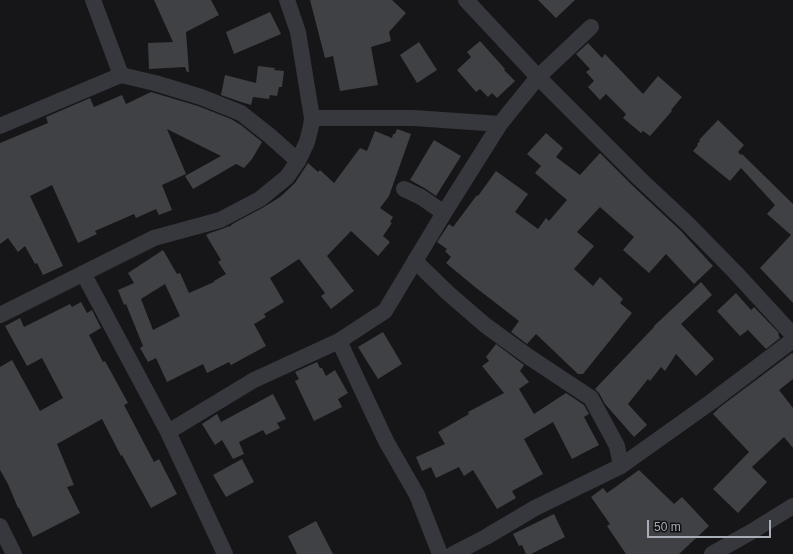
<!DOCTYPE html>
<style>
body{margin:0}
#map{position:relative;width:793px;height:554px;overflow:hidden;background:#161618;font-family:Arial,sans-serif}
canvas{display:block}
.scale{position:absolute;left:647px;top:520px;width:124px;height:18px;box-sizing:border-box;border:2px solid #a8adb8;border-top:0;padding-left:5px;font-size:12px;line-height:14px;white-space:nowrap;color:#a8adb8;-webkit-text-stroke:3px #111113;paint-order:stroke}
</style>
<div id="map">
<canvas width="793" height="554"></canvas>
<div class="scale">50 m</div>
</div>
<script>
const c = document.querySelector('canvas').getContext('2d');
c.lineJoin = 'round';
function paint(path, color) { c.fillStyle = color; c.fill(path, 'evenodd'); }
function strokePath(path, color, width, dash) { c.strokeStyle = color; c.lineWidth = width; c.lineCap = dash ? 'butt' : 'round'; c.setLineDash(dash || []); c.stroke(path); }
paint(new Path2D(`
 M154 0H211L219 15 186 32 189 72H187L185 67 149 69 148 43 173 42Z
 M310 0H392L406 13 389 32 391 41 371 47 378 85 340 91 333 56 325 58Z
 M538 0H575L556 18Z
 M270 12 281 34 234 54 226 32Z
 M480 41 505 69 504 70 515 81 497 98 492 93 488 97 480 89 476 92 457 70 471 57 467 52Z
 M419 42 437 70 417 83 400 55Z
 M588 43 602 58 605 54 643 94 658 76 682 97 671 110 672 111 650 136 643 131 641 133 623 118 626 114 606 94 600 100 588 87 594 81 586 72 590 69 576 54Z
 M258 66 275 68 274 70 284 71 282 87H279L277 96 270 95 269 99 253 97 251 105 238 101 221 95 225 75 256 83Z
 M151 92 198 106 231 119 241 125 262 142 252 159 244 168 236 164 193 189 185 176 221 156 167 129 186 174 162 185 172 210 159 215 156 209 136 218 134 214 95 231 97 234 78 243 52 185 30 196 63 266 43 275 37 263 35 264 25 246 18 252 8 238 0 244V143L48 123 46 117 90 98 94 107 122 95 126 104Z
 M718 120 744 145 738 152 741 155 742 154 793 204V303L760 268 791 235 767 214 775 205 741 168 730 181 693 151 698 145 697 144 700 141 699 140Z
 M397 129 411 134 389 196 380 208 393 217 390 222 392 223 383 236 390 242 378 256 351 231 327 256 354 291 331 309 321 296 325 293 299 259 270 278 284 302 264 314 266 317 254 324 266 346 231 365 229 362 207 373 203 364 167 382 156 358 148 362 140 348 143 346 126 304 124 305 118 290 134 283 128 273 163 250 177 274 180 273 189 293 214 282V281L226 274 218 262 221 260 206 235 210 233 222 229 229 226V227L234 223 264 207 280 197 295 183 308 163 318 172 320 170 334 183 360 148 367 151 375 131 392 138 393 134H395ZM165 284 180 316 153 330 141 299Z
 M546 133 563 148 556 157 580 175 600 153 633 186 681 231 713 266 694 284 666 254 649 273 623 250 634 237 600 207 577 232 594 246 574 269 593 286 600 277 623 299 620 303 632 313 583 374H578L536 334 527 344 511 332 519 321 475 287 446 263 451 257 445 251 447 249 437 242 449 224 453 227 477 195 478 196 496 171 528 194 515 212 538 229 546 218 549 221 567 200 535 173 541 166 527 154Z
 M434 140 461 156 436 196 426 189 410 180Z
 M701 282 712 295 681 324 714 359 696 376 676 354 665 371 661 367 650 381 648 379 628 404 647 425 634 437 605 404 599 393 595 389 654 327V326Z
 M736 293 751 310 754 307 779 333 778 334 780 338 766 349 748 330 740 336 717 311Z
 M81 302 87 313 92 310 101 328 89 335 103 362 105 361 128 403 124 405 154 462 159 459 177 494 151 508 122 455 121 456 102 419 57 444 74 485 67 487 80 513 33 537 19 508H18L8 484 0 470V367L12 360 40 411 63 398 42 358 27 366 5 326 20 318 24 327 70 304 72 307Z
 M383 332 402 364 378 379 358 347Z
 M496 344 524 365 520 371 529 382 519 389 534 414 566 393 584 405 589 414 584 417 599 445 572 459 553 422 524 439 543 474 512 491 516 498 497 509 473 470 464 476 459 467 436 478 431 467 422 471 416 457 445 444 438 432 469 414 468 412 504 393 482 366 489 361 486 357Z
 M792 353 793 354V379L779 390 793 408V448L784 437 752 467 767 482 738 513 713 489 749 452 713 414 720 407Z
 M317 362 320 368H322L326 376 335 370 348 393 338 399 342 407 314 421 295 381 299 379 295 372Z
 M273 394 286 419 277 423 280 428 266 435 263 430 239 442 244 454 233 459 222 440 215 445 202 424 217 414 221 422Z
 M242 459 254 482 226 497 213 475Z
 M639 470 674 504 682 497 709 526 679 554H626L607 526 610 524 591 497 603 488 607 493Z
 M554 514 565 537 531 554H526L522 545 519 546 513 534Z
 M316 521 333 554H297L288 536Z`), '#404145');
strokePath(new Path2D(`
 M466 0 538 77 640 179 688 224 735 272 793 335
 M121 75 155 83 201 97 241 113 270 136 298 161
 M312 118H414L500 124
 M0 126 121 75 93 0
 M404 189 421 197 444 213
 M415 261 444 213 500 124 538 77 591 27
 M83 273 168 432 225 554
 M0 315 154 238 220 220 260 199 287 177 298 161 307 142 311 126 312 118 298 32 287 0
 M339 341 386 441 417 495 440 554
 M168 432 254 380 339 341 385 311 415 261 448 293 485 325 529 357 591 398 617 446 621 466
 M0 526 14 554
 M453 554 486 537 535 508 621 466 711 402 793 340
 M712 554 751 532 793 506`), '#37383d', 16);
</script>
